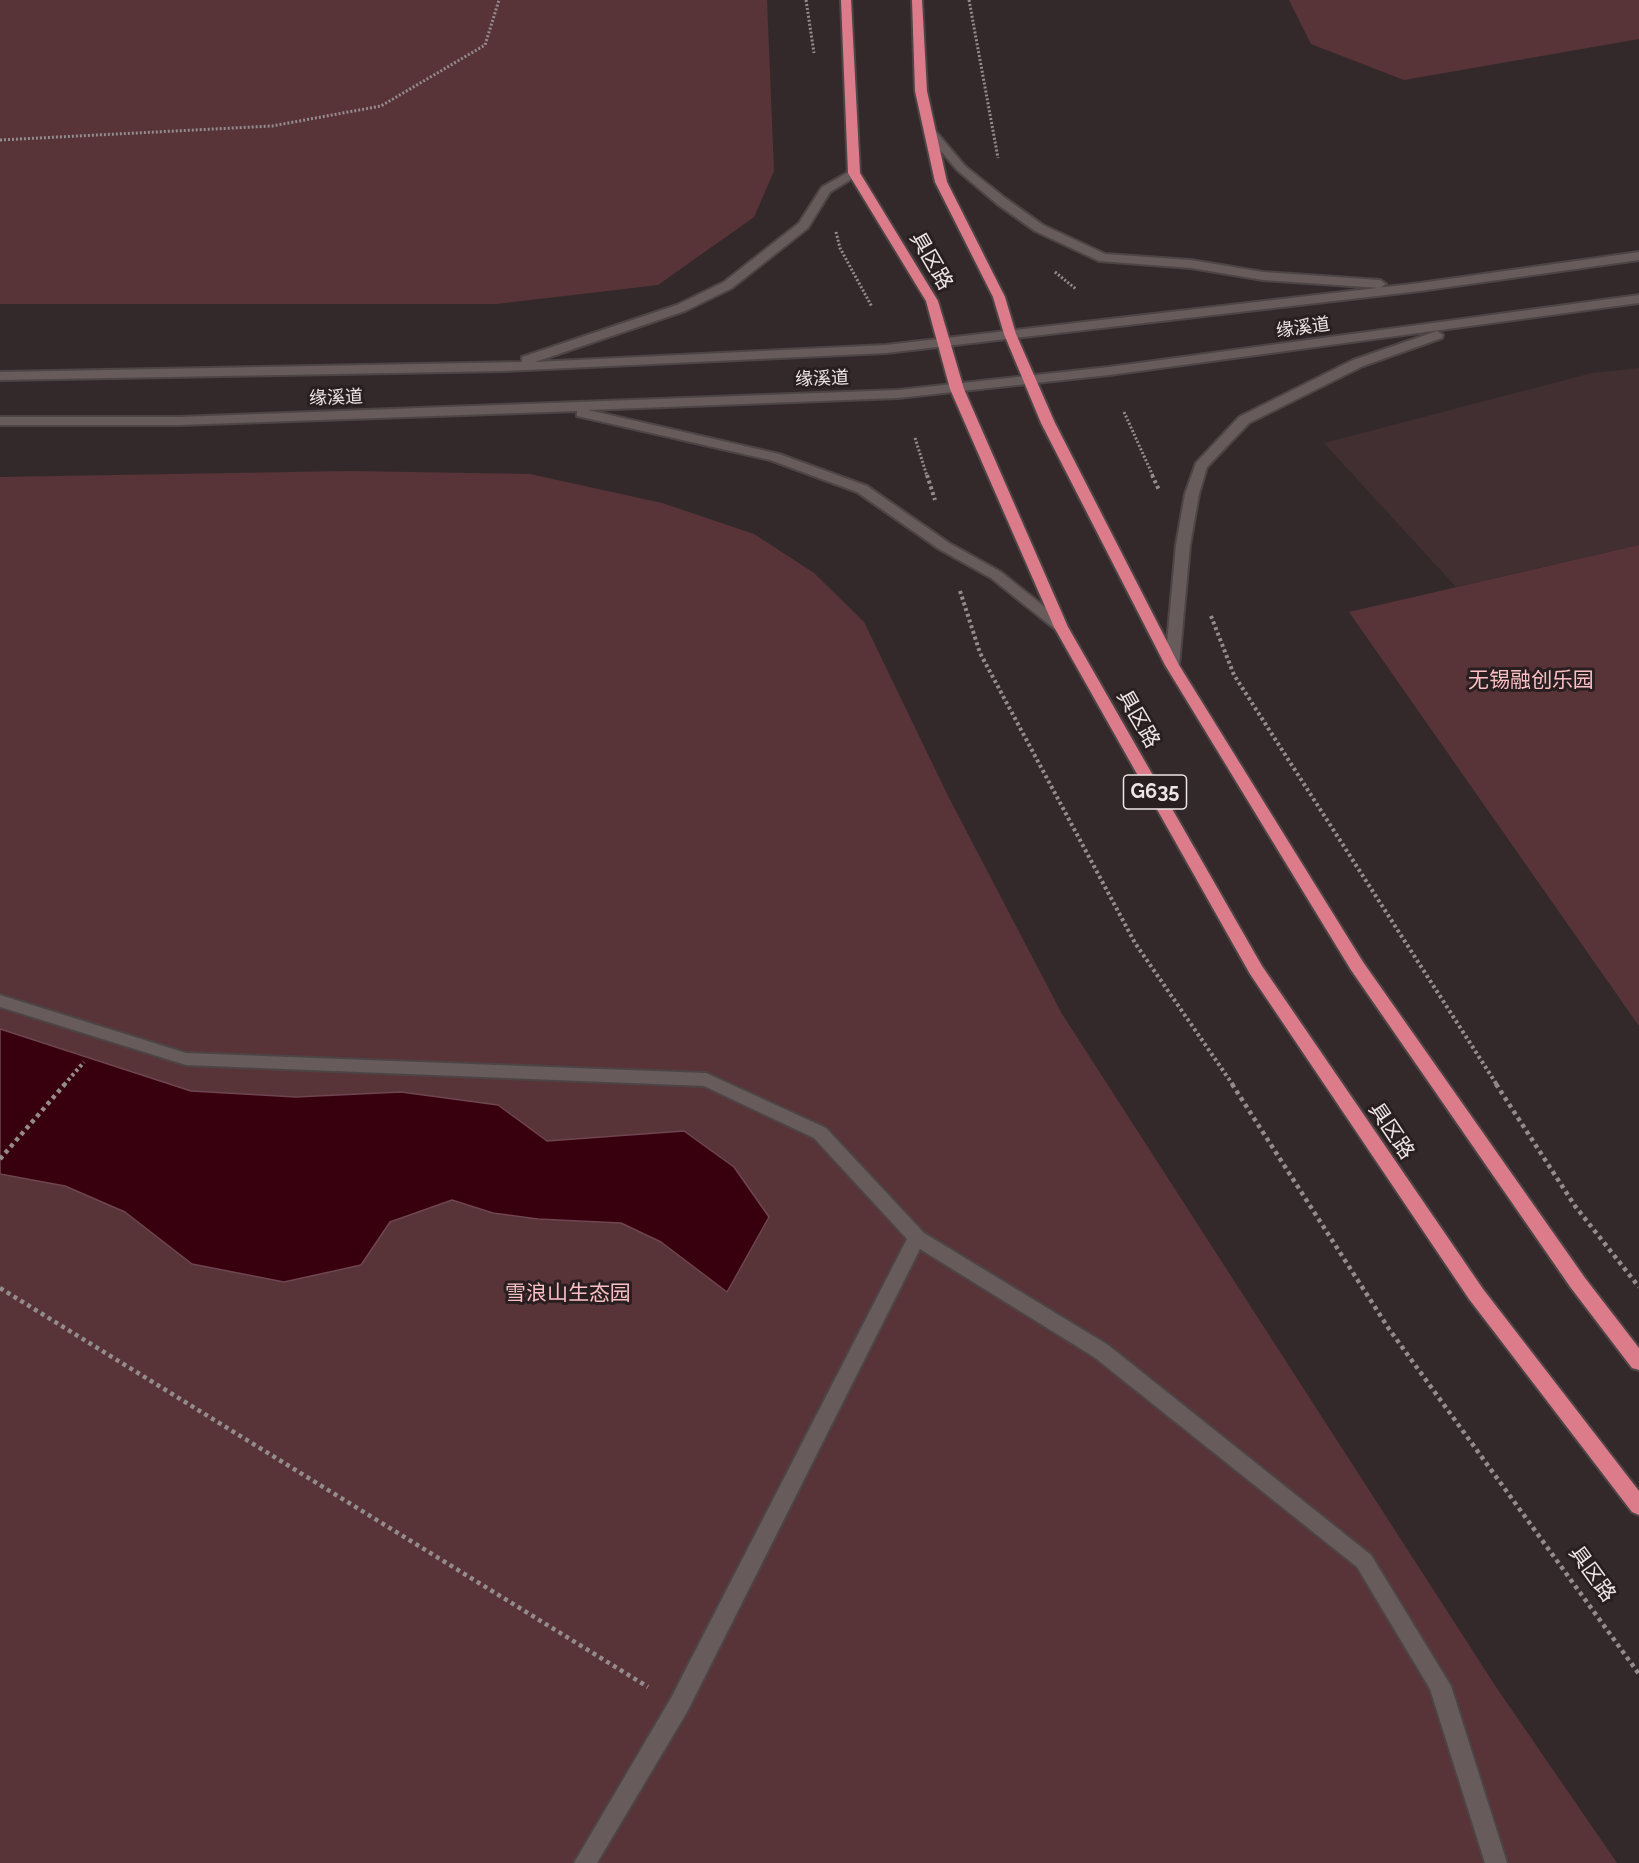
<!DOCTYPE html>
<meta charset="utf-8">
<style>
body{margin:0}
canvas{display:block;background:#33292a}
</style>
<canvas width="1639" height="1863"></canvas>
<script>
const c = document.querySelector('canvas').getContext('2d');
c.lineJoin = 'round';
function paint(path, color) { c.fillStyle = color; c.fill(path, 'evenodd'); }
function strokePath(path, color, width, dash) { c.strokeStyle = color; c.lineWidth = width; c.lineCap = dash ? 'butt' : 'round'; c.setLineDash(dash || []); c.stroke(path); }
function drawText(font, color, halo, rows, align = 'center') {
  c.font = font + ' Raleway,"Noto Sans SC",sans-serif'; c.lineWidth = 6; c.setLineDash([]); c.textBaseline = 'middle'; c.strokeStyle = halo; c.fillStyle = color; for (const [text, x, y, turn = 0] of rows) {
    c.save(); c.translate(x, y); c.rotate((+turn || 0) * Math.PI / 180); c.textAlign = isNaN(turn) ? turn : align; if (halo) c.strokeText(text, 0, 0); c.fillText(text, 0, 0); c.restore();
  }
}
paint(new Path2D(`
 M1639 368V545L1456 587 1324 443 1592 373Z`), '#412f31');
paint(new Path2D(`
 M0 0H767L774 171 754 217 658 285 496 304H0Z
 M1289 0H1639V39L1404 80 1311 44Z
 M350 471 530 474 662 503 754 534 814 573 864 622 948 796 1062 1014 1496 1687 1617 1863H0V477Z
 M1639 545V1026L1349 612Z`), '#583439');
const water = new Path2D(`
 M0 1029 191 1091 296 1097 401 1092 498 1105 547 1141 684 1131 734 1167 769 1217 727 1292 661 1242 621 1223 538 1219 493 1213 452 1200 390 1222 361 1265 284 1282 192 1264 125 1212 65 1186 0 1174Z`);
paint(water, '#38000f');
strokePath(water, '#6e4550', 1.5);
const minor = new Path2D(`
 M0 995 186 1053 706 1073 826 1128 924 1233 1108 1345 1371 1555 1451 1686 1507 1863H1485L1430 1689 1357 1567 1094 1357 920 1249 687 1712 597 1863H574L671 1698 907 1239 814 1138 704 1086 186 1065 0 1007Z`);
const secondary = new Path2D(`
 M925 128H933L965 166 1005 198 1043 225 1105 254 1191 260 1263 272 1380 280 1386 284 1380 288 1263 280 1191 268 1099 261 1035 231 997 204 957 170 925 132Z
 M854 169 860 173 858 175 830 192 808 228 732 288 685 311 535 362 886 345 1420 283 1639 252V260L1420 291 886 353 505 371 0 380V372L522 362V357L677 305 724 282 799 223 822 187Z
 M1639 295V303L1109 375 898 398 588 410 779 454 867 486 949 543 1001 572 1066 624 1068 627 1066 630H1056L991 578 939 549 857 492 770 460 577 416V411L179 425H0V417H179L898 390 1109 367Z
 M1437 331 1443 335 1442 338 1363 366 1249 423 1207 467 1199 494 1190 545 1179 665 1172 670 1167 668 1165 665 1176 545 1185 494 1196 463 1239 417 1353 360Z`);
const trunk = new Path2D(`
 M841 0H851L860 173 938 301 964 389 1068 627 1262 966 1483 1289 1639 1491V1515L1632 1512 1469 1299 1250 974 1054 627 950 389 926 301 848 173Z
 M912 0H922L927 91 947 182 1005 297 1016 334 1055 423 1179 665 1363 962 1585 1278 1639 1348V1370L1632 1368 1571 1288 1351 970 1165 665 1041 423 1004 334 993 297 935 182 915 91Z`);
strokePath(minor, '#4d4445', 4);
strokePath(secondary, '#4d4445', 4);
strokePath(trunk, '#4d4445', 4);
strokePath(new Path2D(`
 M806 0 814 53
 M969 0 998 158
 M0 140 272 126 381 106 485 45 499 0
 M836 232 840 248 872 307
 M1055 272 1076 289
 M1124 412 1153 476
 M915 438 927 476`), '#948b8c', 3, [2, 2]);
strokePath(new Path2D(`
 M927 475 935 500
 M1152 475 1159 490
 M960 591 980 653 1135 943 1233 1085
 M1211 616 1234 675 1497 1085
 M64 1085 84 1062`), '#948b8c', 4, [3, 3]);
strokePath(new Path2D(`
 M1232 1084 1389 1329 1639 1674
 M1496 1084 1575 1206 1639 1287
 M0 1159 65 1084
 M0 1288 648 1687`), '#948b8c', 4.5, [4, 4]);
paint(minor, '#675b5c');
paint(secondary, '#675b5c');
paint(trunk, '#dc7b89');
drawText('18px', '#ede5e6', '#291f20', [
 ["缘溪道",1303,328,-8],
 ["缘溪道",822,379,-2],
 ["缘溪道",336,398,-2]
]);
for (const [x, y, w] of [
 [1155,792,63]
]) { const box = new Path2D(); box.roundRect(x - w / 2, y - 17, w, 34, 4.5); c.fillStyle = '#291f20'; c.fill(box); strokePath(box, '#ede5e6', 1.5); }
drawText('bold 20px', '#ede5e6', null, [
 ["G635",1155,792]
]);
drawText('21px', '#ede5e6', '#291f20', [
 ["具区路",931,261,60],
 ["具区路",1138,719,60],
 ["具区路",1391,1131,56],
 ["具区路",1592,1574,54]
]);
drawText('21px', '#fcbfc5', '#291f20', [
 ["无锡融创乐园",1531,681],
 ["雪浪山生态园",568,1294]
]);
</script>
